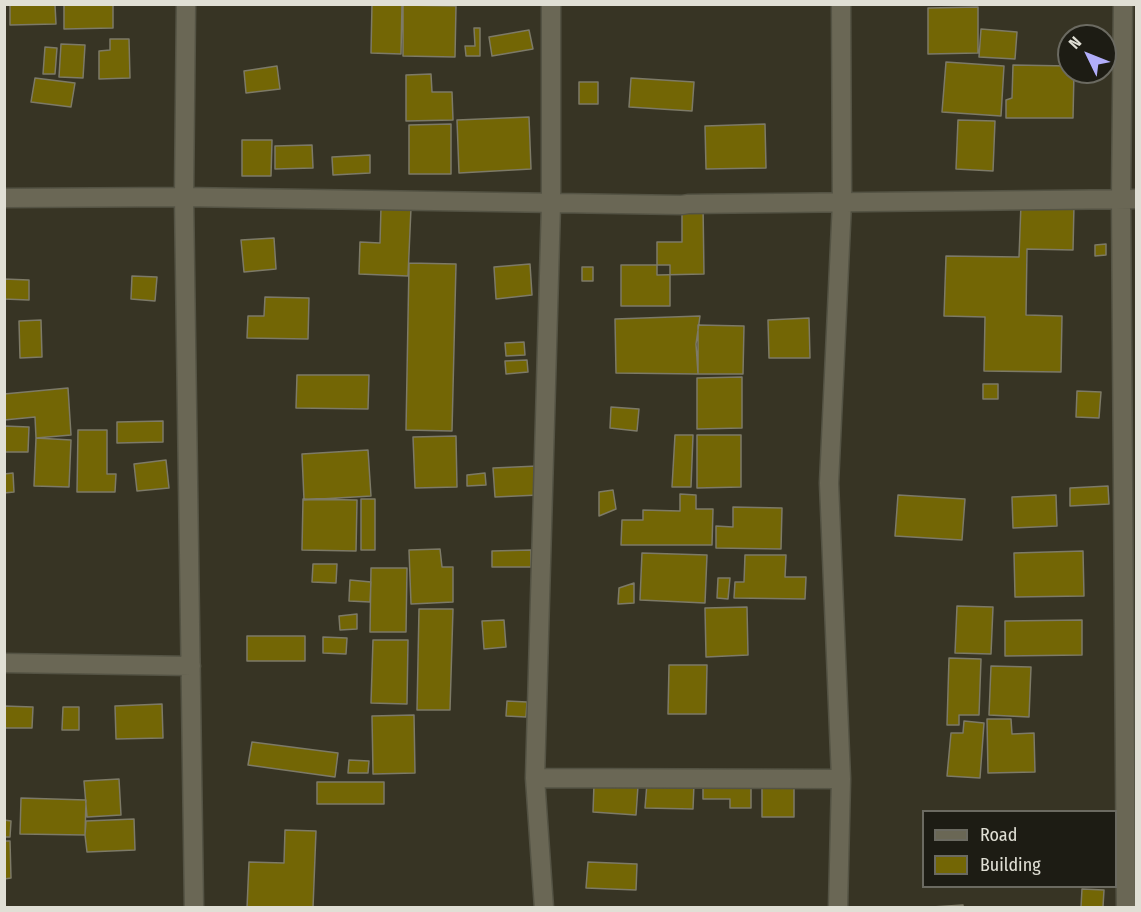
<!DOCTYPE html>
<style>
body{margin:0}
#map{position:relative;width:1141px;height:912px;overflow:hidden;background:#373424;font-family:"Fira Sans Condensed",sans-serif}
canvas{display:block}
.frame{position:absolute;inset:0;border:6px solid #e0dfd5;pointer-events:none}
.legend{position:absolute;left:922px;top:810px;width:195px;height:78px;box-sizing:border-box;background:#1d1c14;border:2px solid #6b6a61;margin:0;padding:8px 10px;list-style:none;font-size:18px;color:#e0dfd5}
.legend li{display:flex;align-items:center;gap:12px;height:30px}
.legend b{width:30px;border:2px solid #6b6a61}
.north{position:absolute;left:1057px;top:24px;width:60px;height:60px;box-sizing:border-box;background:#1d1c14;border:2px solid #6b6a61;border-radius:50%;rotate:313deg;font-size:16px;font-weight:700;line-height:24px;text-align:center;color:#e0dfd5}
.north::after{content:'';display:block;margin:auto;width:21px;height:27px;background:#b1adfa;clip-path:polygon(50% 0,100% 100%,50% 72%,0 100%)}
</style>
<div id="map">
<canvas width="1141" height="912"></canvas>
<div class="frame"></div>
<ul class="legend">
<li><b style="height:8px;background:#6a6755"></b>Road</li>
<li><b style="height:16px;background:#736605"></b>Building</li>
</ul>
<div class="north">N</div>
</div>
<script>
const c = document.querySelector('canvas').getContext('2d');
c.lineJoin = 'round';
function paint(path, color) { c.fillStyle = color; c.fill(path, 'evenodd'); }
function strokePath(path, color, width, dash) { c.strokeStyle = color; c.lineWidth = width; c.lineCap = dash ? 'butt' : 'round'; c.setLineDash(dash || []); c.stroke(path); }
const building = new Path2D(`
 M64 4 113 5V28L64 29Z
 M372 4H402L401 54 371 53Z
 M10 5H55L56 24 10 25Z
 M403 5 456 6 455 57 403 56Z
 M978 7V53L928 54V8Z
 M474 28H480V56H466L465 46H475Z
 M981 29 1017 32 1015 59 979 57Z
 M529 30 533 49 492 56 489 37Z
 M110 39H129L130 78 99 79V51L110 50Z
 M61 44 85 45 83 78 59 77Z
 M45 47 57 48 55 74H43Z
 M946 62 1004 66 1001 116 942 112Z
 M1013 65 1069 66V72H1074L1073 118H1006V100L1012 98Z
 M277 66 280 89 246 93 244 71Z
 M431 74 432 92H452L453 120 406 121V75Z
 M35 78 75 83 71 107 31 102Z
 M631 78 694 82 692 111 629 107Z
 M579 82H598V104H579Z
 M529 117 531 169 459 173 457 120Z
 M958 120 995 121 993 171 956 169Z
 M451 124V174H409V125Z
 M765 124 766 168 706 169 705 126Z
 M242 140H272L271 176H242Z
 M312 145 313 168 275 169V146Z
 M370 155V173L333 175 332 157Z
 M1021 204 1074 205 1073 250 1027 249 1026 315 1062 316 1061 372 984 371 985 317 944 316 946 256 1019 257Z
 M682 205H703L704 274 657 275V242H682Z
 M381 207 411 208 408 276 359 274 360 242 380 243Z
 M274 238 276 269 244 272 241 240Z
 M1106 244V255L1095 256V245Z
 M409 263 456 264 452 431 406 430Z
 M530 264 532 295 496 299 494 267Z
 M621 265H670V306H621Z
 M582 267H593V281H582Z
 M132 276 157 277 155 301 131 299Z
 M4 279 29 280V300L4 299Z
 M265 297 309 298 308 339 247 338 248 316H264Z
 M700 316 696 344 698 374 616 373 615 319Z
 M809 318 810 358H769L768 320Z
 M41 320 42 357 20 358 19 321Z
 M698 325 744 326 743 374H698Z
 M524 342 525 355 506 356 505 343Z
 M527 360 528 372 506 374 505 361Z
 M297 375H369L368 409 296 408Z
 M742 377V428L697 429V378Z
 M983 384H998V399H983Z
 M68 388 71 435 36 438 35 417 4 420V394Z
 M1077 391 1101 392 1099 418 1076 417Z
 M611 407 639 409 637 431 610 428Z
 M163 421V442L117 443V422Z
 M4 426 29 427 28 452H4Z
 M78 430H107V474H116L115 492H77Z
 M675 435H693L691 487H672Z
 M697 435H741V487L697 488Z
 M456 436 457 487 415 488 413 437Z
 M36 438 71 440 69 487 34 486Z
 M368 450 371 496 304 500 302 454Z
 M166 460 169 488 137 491 134 464Z
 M538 466 539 495 495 497 493 468Z
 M13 473 14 492 4 493V474Z
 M485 473 486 485 467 486V475Z
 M1108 486 1109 504 1070 506V488Z
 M613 490 616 509 599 516V492Z
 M680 494 696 495V509H713L712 545H621L622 520H643V510L680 511Z
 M898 495 965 499 962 540 895 536Z
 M1056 495 1057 526 1013 528 1012 497Z
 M303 499 357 500 356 551 302 550Z
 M361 499H375V550H361Z
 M733 507 782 508 781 549 716 548V526L733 527Z
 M440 549 442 567H453V602L411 604 409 550Z
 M531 550V567H492V551Z
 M1083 551 1084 596 1015 597 1014 553Z
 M642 553 707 555 705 603 640 600Z
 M745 555H786L785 577H806L805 599 734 598 735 582H744Z
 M313 564H337L336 583 312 582Z
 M371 568H407L406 632H370Z
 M718 578H730L728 599 717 598Z
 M350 580 371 582 370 602 349 601Z
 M634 583V603L618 604 619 588Z
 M957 606 993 607 991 654 955 653Z
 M747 607 748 655 706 657 705 608Z
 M419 609H453L450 710H417Z
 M357 614V629L340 630 339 616Z
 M504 620 506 647 484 649 482 621Z
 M1082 620V655L1005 656V621Z
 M247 636H305V661H247Z
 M323 637 347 638 346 654 323 653Z
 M373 640H408L407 704 371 703Z
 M949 658 981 659 979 715H959V725H947Z
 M669 665H707L706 714H668Z
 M991 666 1031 667 1029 717 989 715Z
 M507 701 527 702 526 717 506 716Z
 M162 704 163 738 116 739 115 706Z
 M4 706 33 707 32 728H4Z
 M63 707H79V730H62Z
 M414 715 415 773 373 774 372 716Z
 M987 719H1011L1012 734 1034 733 1035 772 988 773Z
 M964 721 984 723 980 778 947 776 951 733H963Z
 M252 742 338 753 335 777 248 765Z
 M349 760 369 761 368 773H348Z
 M119 779 121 815 87 817 84 781Z
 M317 782H384V804H317Z
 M703 782H751V808H730V799H703Z
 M647 783 694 784 693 809 645 808Z
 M594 784 638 786 636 815 593 812Z
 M762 785H794V817H762Z
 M21 798 86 800 85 835 20 834Z
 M134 819 135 850 87 852 85 835 86 821Z
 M4 820 11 821 10 837H4Z
 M285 830 316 831 313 908H247L249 862 284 863Z
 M4 841H10L11 878 4 879Z
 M588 862 637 864 636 890 586 888Z
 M1082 889 1104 890 1103 907H1081Z
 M963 905V908H932V907Z`);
paint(building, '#736605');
strokePath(building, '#7d7a67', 1.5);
const street = new Path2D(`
 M186 4 184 197 194 908
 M1123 4 1121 199 1126 908
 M4 198 184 197 682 205 688 204 1136 199
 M4 663 191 666
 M535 778 841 779
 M544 908 535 778 551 204V4
 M838 908 841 779 829 483 842 202 841 4`);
strokePath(street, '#545344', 21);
strokePath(street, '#6a6755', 18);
</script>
